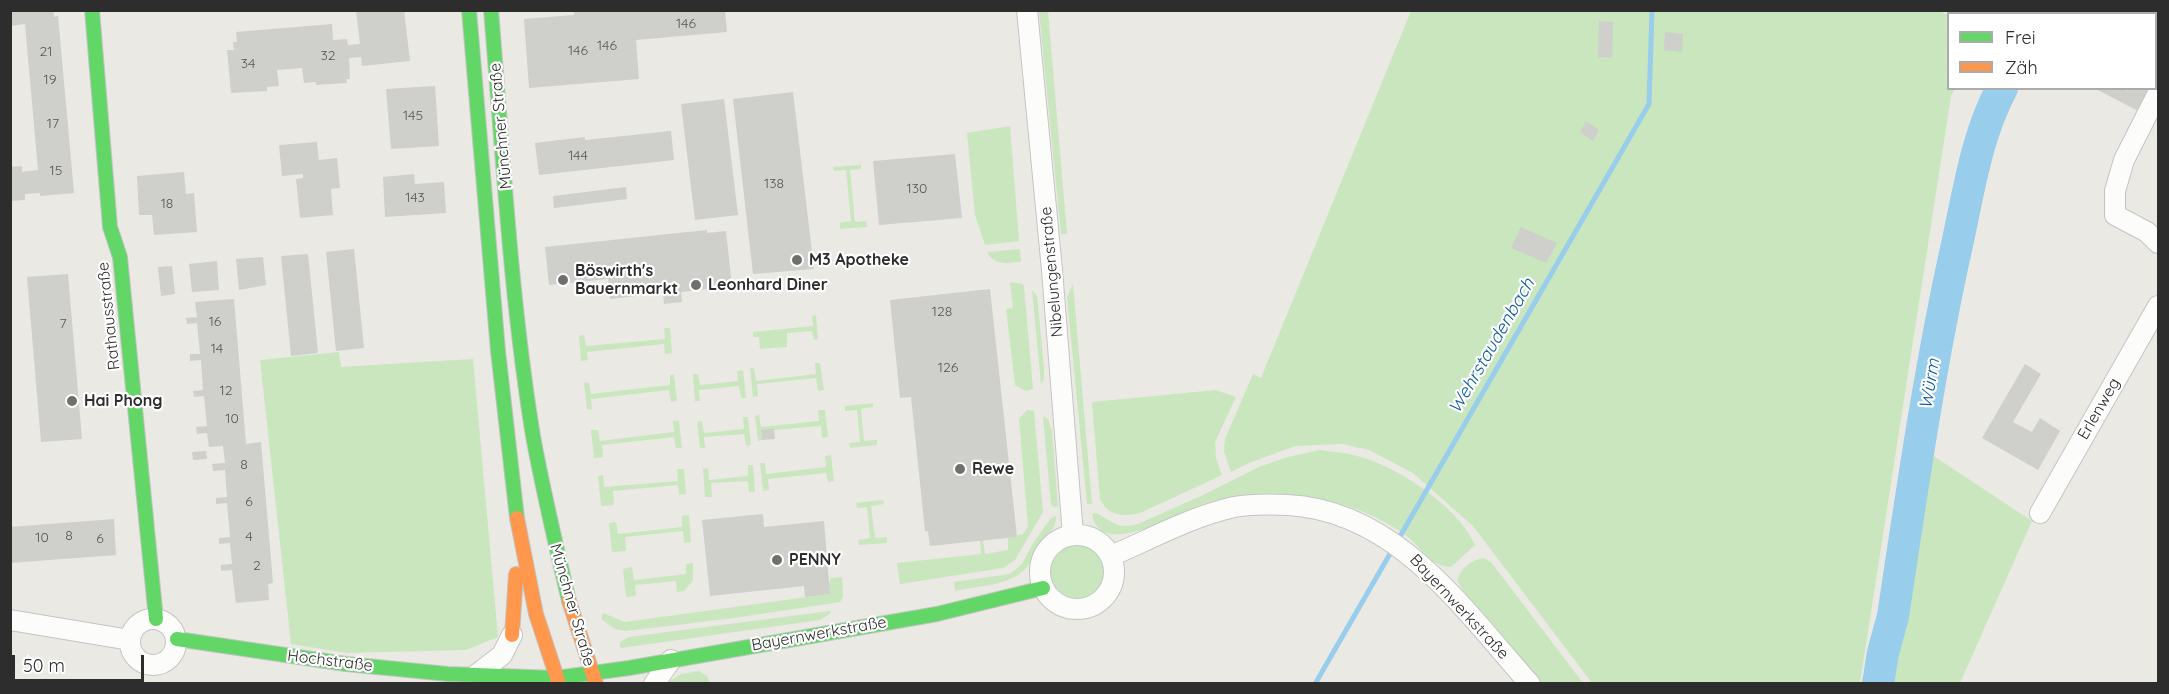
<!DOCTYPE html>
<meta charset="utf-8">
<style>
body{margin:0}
#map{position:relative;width:2169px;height:694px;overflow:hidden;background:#eae9e4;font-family:Quicksand,sans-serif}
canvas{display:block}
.frame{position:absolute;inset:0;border:12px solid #2d2d2d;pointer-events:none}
.legend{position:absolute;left:1947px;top:12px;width:210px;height:78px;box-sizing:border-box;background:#fff;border:2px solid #ababab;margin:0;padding:8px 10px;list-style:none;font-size:18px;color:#2d2d2d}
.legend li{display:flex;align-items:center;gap:12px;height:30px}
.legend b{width:30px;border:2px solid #ababab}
.scale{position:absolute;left:12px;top:655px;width:132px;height:27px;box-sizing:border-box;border:3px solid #2d2d2d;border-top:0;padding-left:8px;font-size:18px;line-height:21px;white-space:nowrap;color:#2d2d2d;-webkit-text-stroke:4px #fff;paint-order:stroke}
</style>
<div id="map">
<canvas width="2169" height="694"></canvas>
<div class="frame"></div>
<ul class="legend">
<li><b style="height:8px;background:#63d668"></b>Frei</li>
<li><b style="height:8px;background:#ff974d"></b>Zäh</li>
</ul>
<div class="scale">50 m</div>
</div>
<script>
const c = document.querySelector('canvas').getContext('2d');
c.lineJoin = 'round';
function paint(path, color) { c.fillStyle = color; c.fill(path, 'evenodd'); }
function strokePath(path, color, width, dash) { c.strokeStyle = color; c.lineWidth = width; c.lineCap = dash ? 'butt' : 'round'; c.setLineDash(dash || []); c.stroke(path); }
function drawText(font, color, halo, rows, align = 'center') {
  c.font = font + ' Quicksand,sans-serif'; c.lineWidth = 4.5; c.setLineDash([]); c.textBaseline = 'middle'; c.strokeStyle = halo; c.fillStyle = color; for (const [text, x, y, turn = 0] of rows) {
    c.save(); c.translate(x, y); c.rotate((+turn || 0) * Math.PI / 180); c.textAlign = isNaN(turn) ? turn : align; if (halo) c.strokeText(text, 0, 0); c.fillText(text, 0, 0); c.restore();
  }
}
paint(new Path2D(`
 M1937 10 1948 15V88L1955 89 1951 96 1860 683H1592L1473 526 1413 473 1369 450 1343 444 1295 446 1249 463 1231 472 1224 452 1225 439 1253 374 1261 378 1411 11Z
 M1039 11H1048L1067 234H1061Z
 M1010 126 1019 241 985 245 975 215 967 133Z
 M861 165V169L850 170 855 222 866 221 867 227 840 229V223L851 221 846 170 834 171 833 167Z
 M1020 249 1021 262C1007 263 994 266 987 252Z
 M1010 282 1023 284 1024 287 1033 389 1026 391 1015 385 1006 309 1013 308Z
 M1073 284 1092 504H1087L1067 297Z
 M1032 290 1037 296 1044 368V379L1041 384Z
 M816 315 818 339 814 340 812 331 787 333V347L760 349 759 337H753V332L813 326 812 316Z
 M664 328H670L672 353 665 354 664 344 587 352 588 360 581 361 579 336 584 335 586 346 665 339Z
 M339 352 341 367 473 359 498 637 466 650 347 653 291 644 260 360Z
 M815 363H820L824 390 818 391 816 378 757 384 758 396 753 397 750 368H754L756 381 816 374Z
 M743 370 746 398H741L739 386 699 390 700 401H695L693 374H698L700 385 738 381 737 371Z
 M670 375H674L677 401 671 402 669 390 591 399 592 409 587 410 584 383 589 382 591 394 670 385Z
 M1216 390 1236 397 1215 442 1216 458 1222 475 1140 513C1123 517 1108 516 1100 499L1092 402Z
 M873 403V407L861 409 864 441 877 440V445L850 448 849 443 860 442 857 410 845 411V406Z
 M818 410H825L828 437 822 438 821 426 761 431 762 440 758 441 755 416 759 415 761 427 819 421Z
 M1027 410 1034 411 1043 512 1015 560 1003 568 900 584 897 563 981 554 980 541 983 540 985 554 1008 550V538L1023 534 1028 526 1019 419Z
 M1043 416 1048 419 1052 431 1058 506 1054 507 1051 505Z
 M743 417H748L751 445 746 446 744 434 704 437 705 448H700L697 422 702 421 704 433 744 429Z
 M673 421H679L682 448H676L674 437 602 445 603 457 594 458 591 430H598L600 441 674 432Z
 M1320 450C1334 452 1348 453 1361 457 1400 468 1459 508 1475 545L1451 567C1430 566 1423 549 1408 537 1366 504 1295 488 1244 495 1231 497 1216 500 1203 504 1180 511 1100 562 1092 514L1096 513C1113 521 1116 530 1138 524L1201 496 1261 466 1288 457Z
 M831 455 834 481 828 482 826 473 768 479 769 490 763 491 760 463H765L766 474 826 467 825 456Z
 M1932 455 2032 521 1960 683H1890Z
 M748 465H753L755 492H749L748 481 711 483 712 497H705L703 469 708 468 709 480 748 476Z
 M677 469H684L686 494 679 495 678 485 613 491 614 505 601 506 598 476 603 475 604 487 678 481Z
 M883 500 884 504 871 506 875 538 887 537V543L859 545 858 540 870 538 867 507 857 508 856 503Z
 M689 515 691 542 684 543 683 531 625 537 626 551 612 552 609 523 616 522 618 534 682 527V516Z
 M1056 516C1057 528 1047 536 1040 544 1034 552 1033 561 1026 568 1010 586 977 586 955 591L954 582 1010 574 1022 564 1033 543 1051 518Z
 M1049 572a28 28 0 1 1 56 0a28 28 0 1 1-56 0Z
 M1484 558 1491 562 1583 683H1541L1472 607 1457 580C1461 568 1471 560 1484 558Z
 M693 563V580L684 591 677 592 676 581 635 585 636 596 626 597 623 569 632 567 634 580 686 574V564Z
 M842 577 843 597 840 602 734 618 626 631 615 629 601 619 603 613 625 622 829 594V584L831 578Z
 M830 611 831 613 820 620 621 648 620 647V642L629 637Z
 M699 671 707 676 710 683 665 684 681 674Z`), '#c9e6be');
strokePath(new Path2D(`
 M1315 684 1649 104 1652 10`), '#98cdeb', 5);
strokePath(new Path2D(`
 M2045 14 2047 10
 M1878 684 1883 653 1893 616C1912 490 1930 365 1958 240 1969 189 1977 135 2002 88`), '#98cdeb', 32);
paint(new Path2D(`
 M10 10H53L54 17 58 16 74 193 40 196V193L25 194V200L10 201V167L22 166V172L38 170 25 24 10 26Z
 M356 10H404L410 61 362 66 361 57 349 58 350 79H346L347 83 316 85V82L304 83 302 68 277 70 279 86 267 87V91L231 93 227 50H234L233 42H237L236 32 332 24 333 40 347 39 348 45 360 44Z
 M574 10H725L727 32 636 40 639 79 529 88 524 19 574 15Z
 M1599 21 1613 22 1612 58 1598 57Z
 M1665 32 1683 34 1682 52 1664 50Z
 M435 86 439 146 391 149 386 89Z
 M2094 88H2122L2128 91 2129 88H2152L2140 112Z
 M793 92 814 269 753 274 733 99Z
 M724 99 738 215 695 220 681 104Z
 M1586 121 1599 130 1593 141 1580 132Z
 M671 131 674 160 539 175 535 143 585 137V140Z
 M317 142 319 160 337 158 340 188 331 189 333 215 300 218 296 179 303 178V174L282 176 279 145Z
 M955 154 962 218 879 225 873 161Z
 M184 172 186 194 194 193 197 232 154 235 152 215H139L137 176Z
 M414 174 415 184 444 182 446 213 385 217 383 177Z
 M626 187 627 199 554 208 553 196Z
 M1521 227 1557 243 1546 263 1511 248Z
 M707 230V233L726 231 732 286 681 292 682 302 664 304 663 293 610 299 608 279 549 285 545 247Z
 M354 249 364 348 336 351 326 252Z
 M308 254 318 353 291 356 281 256Z
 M263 257 266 285 239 290 236 259Z
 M217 261 219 290 192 292 189 264Z
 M172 266 175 294 161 296 158 267Z
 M68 274 82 439 41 442 27 277Z
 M990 289 1017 537 930 546 928 531H925L911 397 900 398 890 300Z
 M234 299 246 444 261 442 273 583 268 584 269 600 236 603 232 570 221 571V565L232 564 230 543 219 544V538L230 537 227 503 216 504V498L227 497 225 470 213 471 212 464 225 463 223 446 209 447 207 433 197 434 196 427 207 426 204 396 194 397 193 391 203 390 201 360 190 361V354H200L197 323 187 324 186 318 197 317 195 302Z
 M2025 364 2041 374 2013 422 2032 432 2040 418 2060 431 2038 470 1982 438Z
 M774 429 775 439 762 440 761 430Z
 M206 451 207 459 193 460 192 452Z
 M763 514 764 527 824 521 830 594 805 597 804 586 710 596 702 520Z
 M114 519 116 555 10 563V527Z`), '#cfcfcb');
const street = new Path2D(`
 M1027 10 1052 270 1073 535
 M2158 93 2124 160 2115 191V215L2147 232 2158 243
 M2040 513 2158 306
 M1040 572a37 37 0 1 1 74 0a37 37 0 1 1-74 0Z
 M1111 556C1151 539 1190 517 1234 507 1251 504 1270 504 1288 505 1397 511 1463 609 1530 684
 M130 642a23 23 0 1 1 46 0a23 23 0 1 1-46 0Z
 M10 620 130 640
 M476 675 502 655 512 635
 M654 684 671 660`);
const fast = new Path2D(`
 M92 10 110 227 120 257 156 619
 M469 10 498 351 517 518
 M491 10C503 152 510 295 533 436 543 491 556 546 569 601
 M177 639 346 664 448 674 556 678 629 668 937 614 1043 588`);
const slow = new Path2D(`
 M517 518 536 614 559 684
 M569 601 596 684
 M512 635 516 574`);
strokePath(street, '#c4c4c4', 22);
strokePath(fast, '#c4c4c4', 16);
strokePath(slow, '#c4c4c4', 16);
strokePath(street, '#fcfcfb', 20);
strokePath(fast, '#63d668', 14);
strokePath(slow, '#ff974d', 14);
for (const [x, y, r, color] of [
 [797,260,6,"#6f6f6d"],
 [563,280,6,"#6f6f6d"],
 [696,285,6,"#6f6f6d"],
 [72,401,6,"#6f6f6d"],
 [960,469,6,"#6f6f6d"],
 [777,560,6,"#6f6f6d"]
]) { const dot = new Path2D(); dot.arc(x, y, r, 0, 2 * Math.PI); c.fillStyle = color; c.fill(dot); strokePath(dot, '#fff', 2); }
drawText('14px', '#575756', null, [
 ["146",686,24],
 ["146",607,46],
 ["146",578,51],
 ["21",46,52],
 ["32",328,56],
 ["34",248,64],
 ["19",50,80],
 ["145",413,116],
 ["17",53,124],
 ["144",578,156],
 ["15",56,171],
 ["138",774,184],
 ["130",917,189],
 ["143",415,198],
 ["18",167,204],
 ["128",942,312],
 ["16",215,322],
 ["7",63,324],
 ["14",217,349],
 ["126",948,368],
 ["12",226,391],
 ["10",232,419],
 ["8",244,465],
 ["6",249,502],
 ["8",69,536],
 ["4",249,537],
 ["10",42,538],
 ["6",100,539],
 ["2",257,566]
]);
drawText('16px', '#2d2d2d', '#fff', [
 ["Münchner Straße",501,126,-95],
 ["Nibelungenstraße",1052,272,-95],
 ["Rathausstraße",109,316,-96],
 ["Erlenweg",2099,409,-60],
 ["Münchner Straße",572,605,74],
 ["Bayernwerkstraße",1459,607,47],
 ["Bayernwerkstraße",819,634,-10],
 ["Hochstraße",330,661,7]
]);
drawText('bold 16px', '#2d2d2d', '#fff', [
 ["M3 Apotheke",809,260],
 ["Böswirth's",575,271],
 ["Bauernmarkt",575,289],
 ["Leonhard Diner",708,285],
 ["Hai Phong",84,401],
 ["Rewe",972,469],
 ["PENNY",789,560]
], 'left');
drawText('italic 18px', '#0f5ea0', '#fff', [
 ["Wehrstaudenbach",1492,346,-60],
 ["Würm",1930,384,-81]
]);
</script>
